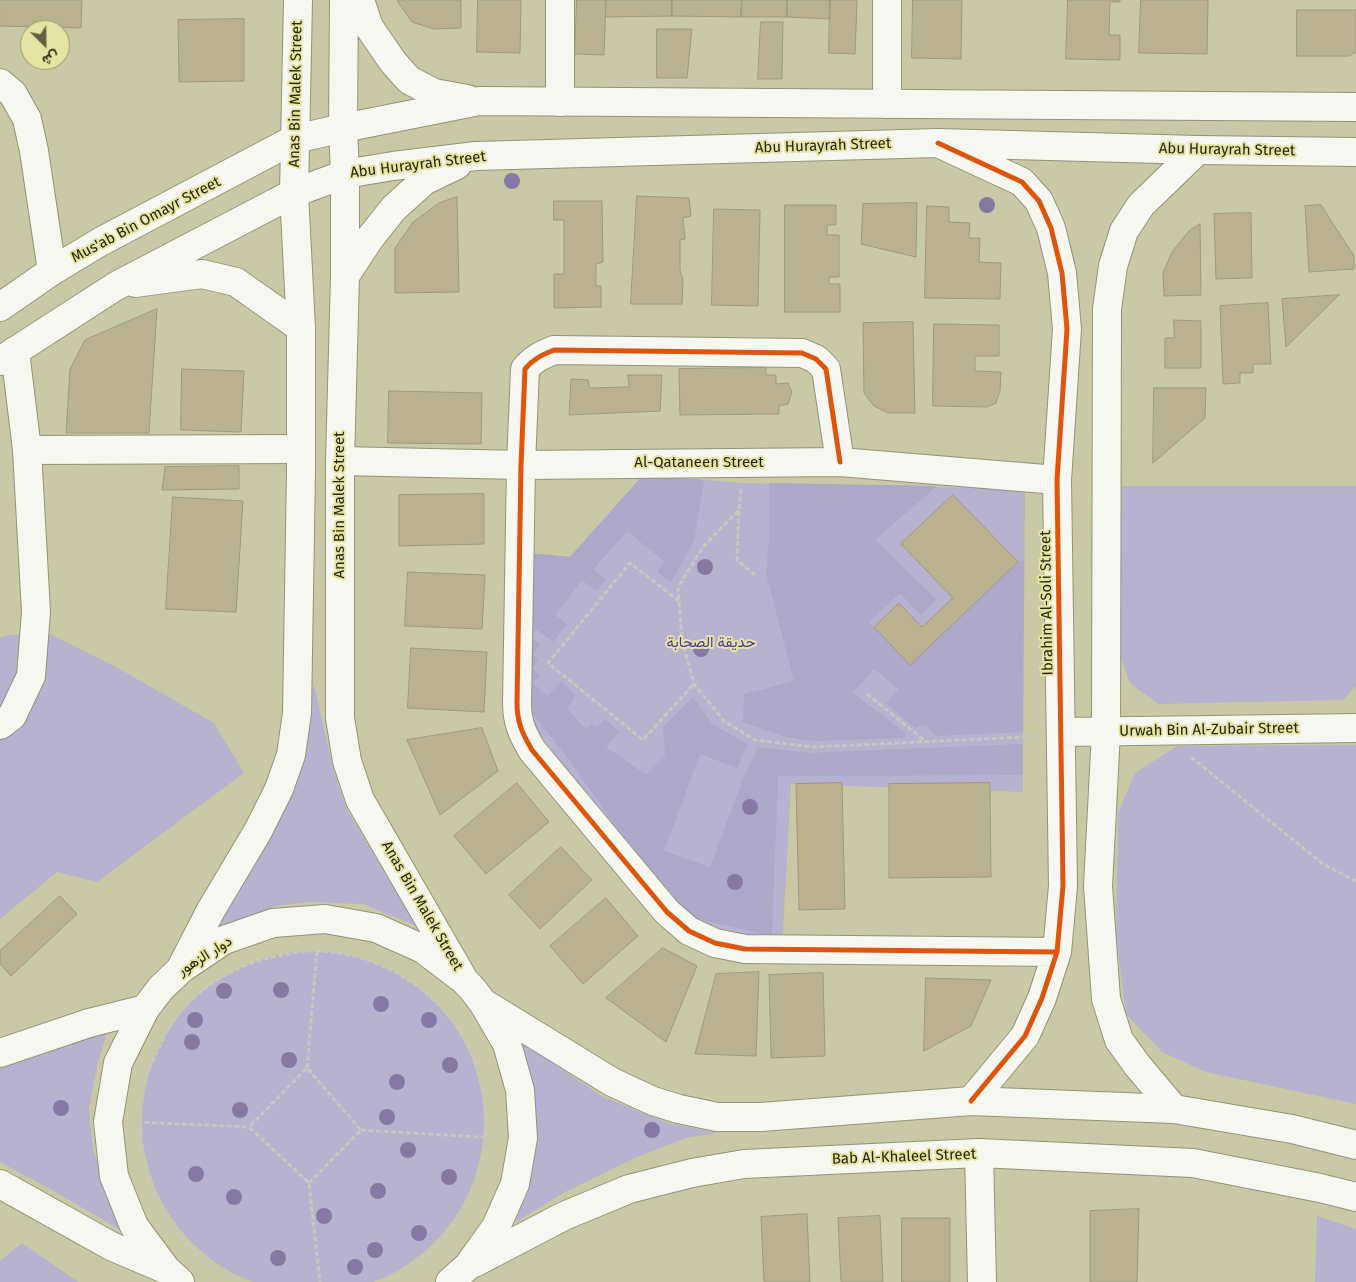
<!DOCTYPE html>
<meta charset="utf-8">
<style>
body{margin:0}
#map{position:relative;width:1356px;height:1282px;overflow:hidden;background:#cac9a6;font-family:"Fira Sans",Vazirmatn,sans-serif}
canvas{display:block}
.north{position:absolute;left:20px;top:20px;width:50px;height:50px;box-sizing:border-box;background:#e6e4a4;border:1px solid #9a9868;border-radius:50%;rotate:157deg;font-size:14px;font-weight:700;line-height:20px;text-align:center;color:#28270d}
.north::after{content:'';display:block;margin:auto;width:18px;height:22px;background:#616043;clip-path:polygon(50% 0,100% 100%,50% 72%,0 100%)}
</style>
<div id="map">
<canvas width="1356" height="1282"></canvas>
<div class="north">ش</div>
</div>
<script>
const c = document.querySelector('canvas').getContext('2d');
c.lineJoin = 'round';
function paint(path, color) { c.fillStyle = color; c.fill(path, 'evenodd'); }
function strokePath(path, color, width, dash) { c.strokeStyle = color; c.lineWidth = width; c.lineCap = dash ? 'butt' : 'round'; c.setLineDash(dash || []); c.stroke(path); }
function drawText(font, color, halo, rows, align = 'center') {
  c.font = font + ' "Fira Sans",Vazirmatn,sans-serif'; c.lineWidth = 4; c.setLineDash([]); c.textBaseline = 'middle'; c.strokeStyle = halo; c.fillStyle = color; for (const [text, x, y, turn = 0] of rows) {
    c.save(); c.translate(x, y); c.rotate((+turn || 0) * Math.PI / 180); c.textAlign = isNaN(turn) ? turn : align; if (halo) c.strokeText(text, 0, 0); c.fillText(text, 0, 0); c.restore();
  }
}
paint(new Path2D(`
 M643 475 741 483 1025 489 1023 792 791 784 782 950 662 920 527 716 528 553 570 557Z
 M1119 486H1356V686L1343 700 1158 704 1130 683 1119 653Z
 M50 634 116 667 214 723 244 773 97 882 57 872 0 919V638L8 635Z
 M314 684 334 772 347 810 417 926 363 904 309 902 277 906 215 930 291 777Z
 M1356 745V1104L1206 1072 1162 1052 1126 1014 1116 935 1118 813 1135 773 1177 746Z
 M142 1122a171 171 0 1 1 342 0a171 171 0 1 1-342 0Z
 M109 1026 97 1066 89 1109 93 1150 107 1187 129 1235 52 1190 0 1162V1066Z
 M519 1038 564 1071 603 1097 669 1123 717 1133 686 1138 637 1157 565 1192 516 1222 526 1179 534 1106 531 1076Z
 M1317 1216 1356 1229V1282H1315Z
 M22 1243 78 1282H0V1261Z`), '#b6b2cf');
paint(new Path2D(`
 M643 475 704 480 694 541 671 582 657 572 665 562 627 531 593 570 606 579 596 591 582 580 555 615 567 624 553 642 536 629 531 637 541 645 532 654 538 660 531 669 540 675 533 683 547 696 561 682 576 695 567 709 586 729 591 724 597 727 605 719 619 732 606 747 646 775 665 756 663 727 693 697 713 725 748 744 737 768 700 754 664 851 710 867 746 771 758 747 809 753 1023 744V775L778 776 772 936 694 918 657 885 569 760 527 706 528 553 570 557Z
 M769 483 937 486 875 540 936 599 921 615 900 593 869 622 910 665 1018 562 1024 558 1023 732 936 736 926 725 915 728 886 703 899 689 874 669 853 693 905 733V738L814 741 785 737 743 722 744 694 794 681 766 573 769 542Z`), '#ada7ca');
const building = new Path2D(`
 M0 0H82L81 28 0 26Z
 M398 0H461V28L434 29 412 22 398 2Z
 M478 0H521L520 53 477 52Z
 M577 0H606L604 55 575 54Z
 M606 0H672V16L606 17Z
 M672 0H742L741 17 672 16Z
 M742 0H787V17H741Z
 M787 0H830V19L787 17Z
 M830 0H857L855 54 829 53Z
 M913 0H962L961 59 912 58Z
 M1068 0H1120V2H1110L1109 35H1120V60L1066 59Z
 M1141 0H1208L1207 54 1139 53Z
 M1297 10H1356V52L1349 56H1297Z
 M244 19V81L179 82 178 20Z
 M761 22H783L782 79H758Z
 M657 29H692L687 78H657Z
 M637 196 689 198 691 216 683 218 685 239 680 240V270L683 280 682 304H631Z
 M457 197 459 292 395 293V248L413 222 439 203Z
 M554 201H602L603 262 596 264V286H601V307L554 308V274H564V220H554Z
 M917 203 916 257 861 244 863 204Z
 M785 205H836V225H827V235H839V277H829V284H840V312H785Z
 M1321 205 1354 256V269L1309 272 1305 206Z
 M927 206 949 207V222L970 223 969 238H980L979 262 1001 263 1000 299 925 298Z
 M714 209 760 210 758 306 712 305Z
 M1251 213 1252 278 1216 279 1214 214Z
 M1200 224 1201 295 1164 296 1163 273 1172 252 1189 231Z
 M1339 295 1286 347 1282 299Z
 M1268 303 1271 364H1253V373H1240V383L1223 384 1220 306Z
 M157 309 149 433H66L70 369 85 340Z
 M1174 320 1201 321V368H1165V338H1174Z
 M913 322 915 413H888L874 406 864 393 863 323Z
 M934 324 999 325V356H975V371L1001 372 1000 391 996 403 987 407 933 406Z
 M766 368V375H776V384L788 383 792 392 788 404 779 406V414L680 415 679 369Z
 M182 369 244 371 241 432 181 430Z
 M628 375H662L660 411 569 415 571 379 588 380 590 388 629 387Z
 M1154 388H1206L1205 418 1153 463Z
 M389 391 482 393 481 444 388 443Z
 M239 466V489L162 490 165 467Z
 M484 494V544L399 546V495Z
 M953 495 1018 562 910 665 874 627 899 603 922 627 953 598 901 544Z
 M173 497 243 501 236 612 166 609Z
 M408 572 485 575 482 629 405 626Z
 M411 648 487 652 484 712 408 708Z
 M482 728 498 771 440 815 407 740Z
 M517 783 549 822 486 874 454 836Z
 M842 783 845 909 799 910 796 784Z
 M990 783 991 877 889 878V784Z
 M561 847 592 880 540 929 509 895Z
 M60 896 77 914 11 976 0 964V951Z
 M606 898 638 936 583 984 550 946Z
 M663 948 697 966 666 1042 606 998Z
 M759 972 756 1056 695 1054 716 974Z
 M823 973 825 1056 771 1058 769 975Z
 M926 978 991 980 971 1026 924 1051Z
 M1139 1209 1137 1282H1090V1211Z
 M807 1214 810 1282H764L761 1217Z
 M880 1216 883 1282H841L838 1218Z
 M902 1218H950V1282H902Z`);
paint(building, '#bab28e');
strokePath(building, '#9f997e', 1);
const minor = new Path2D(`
 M0 83 13 94 27 119 34 151 52 271
 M560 102V0
 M887 104V0
 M938 143 1022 182 1039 201 1051 228 1062 273 1067 329 1057 480 1063 886 1057 952 1042 998 1025 1036 971 1101
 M15 351 27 450 301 449
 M340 461 521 465 840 462 1057 480
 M840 462 826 369 816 359 802 353 554 350C542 355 533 359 525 369L521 465 517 703C517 722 522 733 532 750L667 912 689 931 715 943 745 949 1057 952
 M0 725 12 716 31 676 36 612 27 450
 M1062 732 1356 728
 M1174 1109 1137 1065 1119 1040 1106 999 1098 886 1106 732 1107 309 1113 266 1124 231 1141 205 1198 150
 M979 1153 982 1282`);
const major = new Path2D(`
 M344 0 343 128 345 174V276L340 461V718L347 761 360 800 464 980
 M181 968 211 910 258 831 279 789 291 755 297 713 301 471V328L294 193 298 0
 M485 1004 612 1082 653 1101 679 1109 717 1117H761L971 1101 1174 1109 1292 1129 1356 1145
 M0 1053 89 1023 145 1009
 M0 1184 111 1246 165 1269
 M474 1263 564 1216 629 1189 692 1173 744 1164 979 1153 1193 1163 1320 1188 1356 1197
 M180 1282 166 1269 134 1226 114 1176 108 1122 118 1063 145 1009 161 988 181 969 224 940 273 923 325 919 376 928 423 949 464 980 474 991 483 1003 507 1044 520 1090 523 1138 515 1184 496 1227 468 1266 450 1282`);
const highway = new Path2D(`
 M360 0 369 27 393 62 409 80 434 93 467 99
 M345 276 370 238 394 208 424 181 457 165
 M135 283 202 274 236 282 301 328
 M0 307 52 271 100 242 295 139 343 128 479 101 1356 107
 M0 361 116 286 294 193 345 174 393 166 476 156 938 143 1198 150 1356 152`);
strokePath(minor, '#949378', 30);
strokePath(major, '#949378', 30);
strokePath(highway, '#949378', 30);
strokePath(new Path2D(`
 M741 489 739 510 703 547 678 587 682 641 694 684 724 721 755 740 813 747 1023 737 1035 736
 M739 511 737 560 756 576
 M679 601 630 563 548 663 643 740 694 684
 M867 694 925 741
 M1191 757 1323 864 1356 881
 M307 1068 317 951
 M144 1083C148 1070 153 1060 159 1048 163 1040 166 1032 171 1025 190 993 230 968 265 959 282 955 299 951 317 951 383 952 450 997 474 1059 476 1065 477 1071 479 1077 490 1113 489 1153 474 1188 457 1229 426 1265 385 1282
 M139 1111C137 1169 156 1220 202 1258 206 1262 211 1266 217 1270 224 1274 233 1278 241 1282
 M137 1122 249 1127
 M361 1130 497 1138
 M309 1183 361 1130 307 1068 249 1127 309 1183 320 1282`), '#c8c8bd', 3, [5, 2.5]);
strokePath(minor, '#f7f7f2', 28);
strokePath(major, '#f7f7f2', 28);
strokePath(highway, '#f7f7f2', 28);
strokePath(new Path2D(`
 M938 143 1022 182 1039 201 1051 228 1062 273 1067 329 1057 480 1063 886 1057 952 1042 998 1025 1036 971 1101
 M840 462 826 369 816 359 802 353 554 350C542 355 533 359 525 369L521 465 517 703C517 722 522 733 532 750L667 912 689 931 715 943 745 949 1057 952`), '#de560c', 5);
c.fillStyle = '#8579a3';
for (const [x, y] of [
 [512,181],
 [987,205],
 [705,567],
 [701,649],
 [750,807],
 [735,882],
 [281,990],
 [224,991],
 [381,1004],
 [195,1020],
 [429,1020],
 [192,1042],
 [289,1060],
 [450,1065],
 [397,1082],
 [61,1108],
 [240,1110],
 [387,1117],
 [652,1130],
 [408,1150],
 [196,1174],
 [449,1177],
 [378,1191],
 [234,1197],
 [324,1216],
 [419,1233],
 [375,1250],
 [278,1258],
 [355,1267]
]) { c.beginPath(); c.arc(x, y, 8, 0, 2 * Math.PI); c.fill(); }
drawText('15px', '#28270d', '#e6e4a4', [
 ["Anas Bin Malek Street",296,94,-89],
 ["Abu Hurayrah Street",823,146,-2],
 ["Abu Hurayrah Street",1227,150,1],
 ["Abu Hurayrah Street",418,165,-7],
 ["Mus'ab Bin Omayr Street",146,220,-28],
 ["Al-Qataneen Street",699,463],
 ["Anas Bin Malek Street",340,505,-90],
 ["Ibrahim Al-Soli Street",1047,603,-91],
 ["Urwah Bin Al-Zubair Street",1209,730,-1],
 ["Anas Bin Malek Street",422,906,60],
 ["دوار الزهور",205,956,-32],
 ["Bab Al-Khaleel Street",904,1157,-2]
]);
drawText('15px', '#4c37a1', '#e6e4a4', [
 ["حديقة الصحابة",711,643]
]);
</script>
